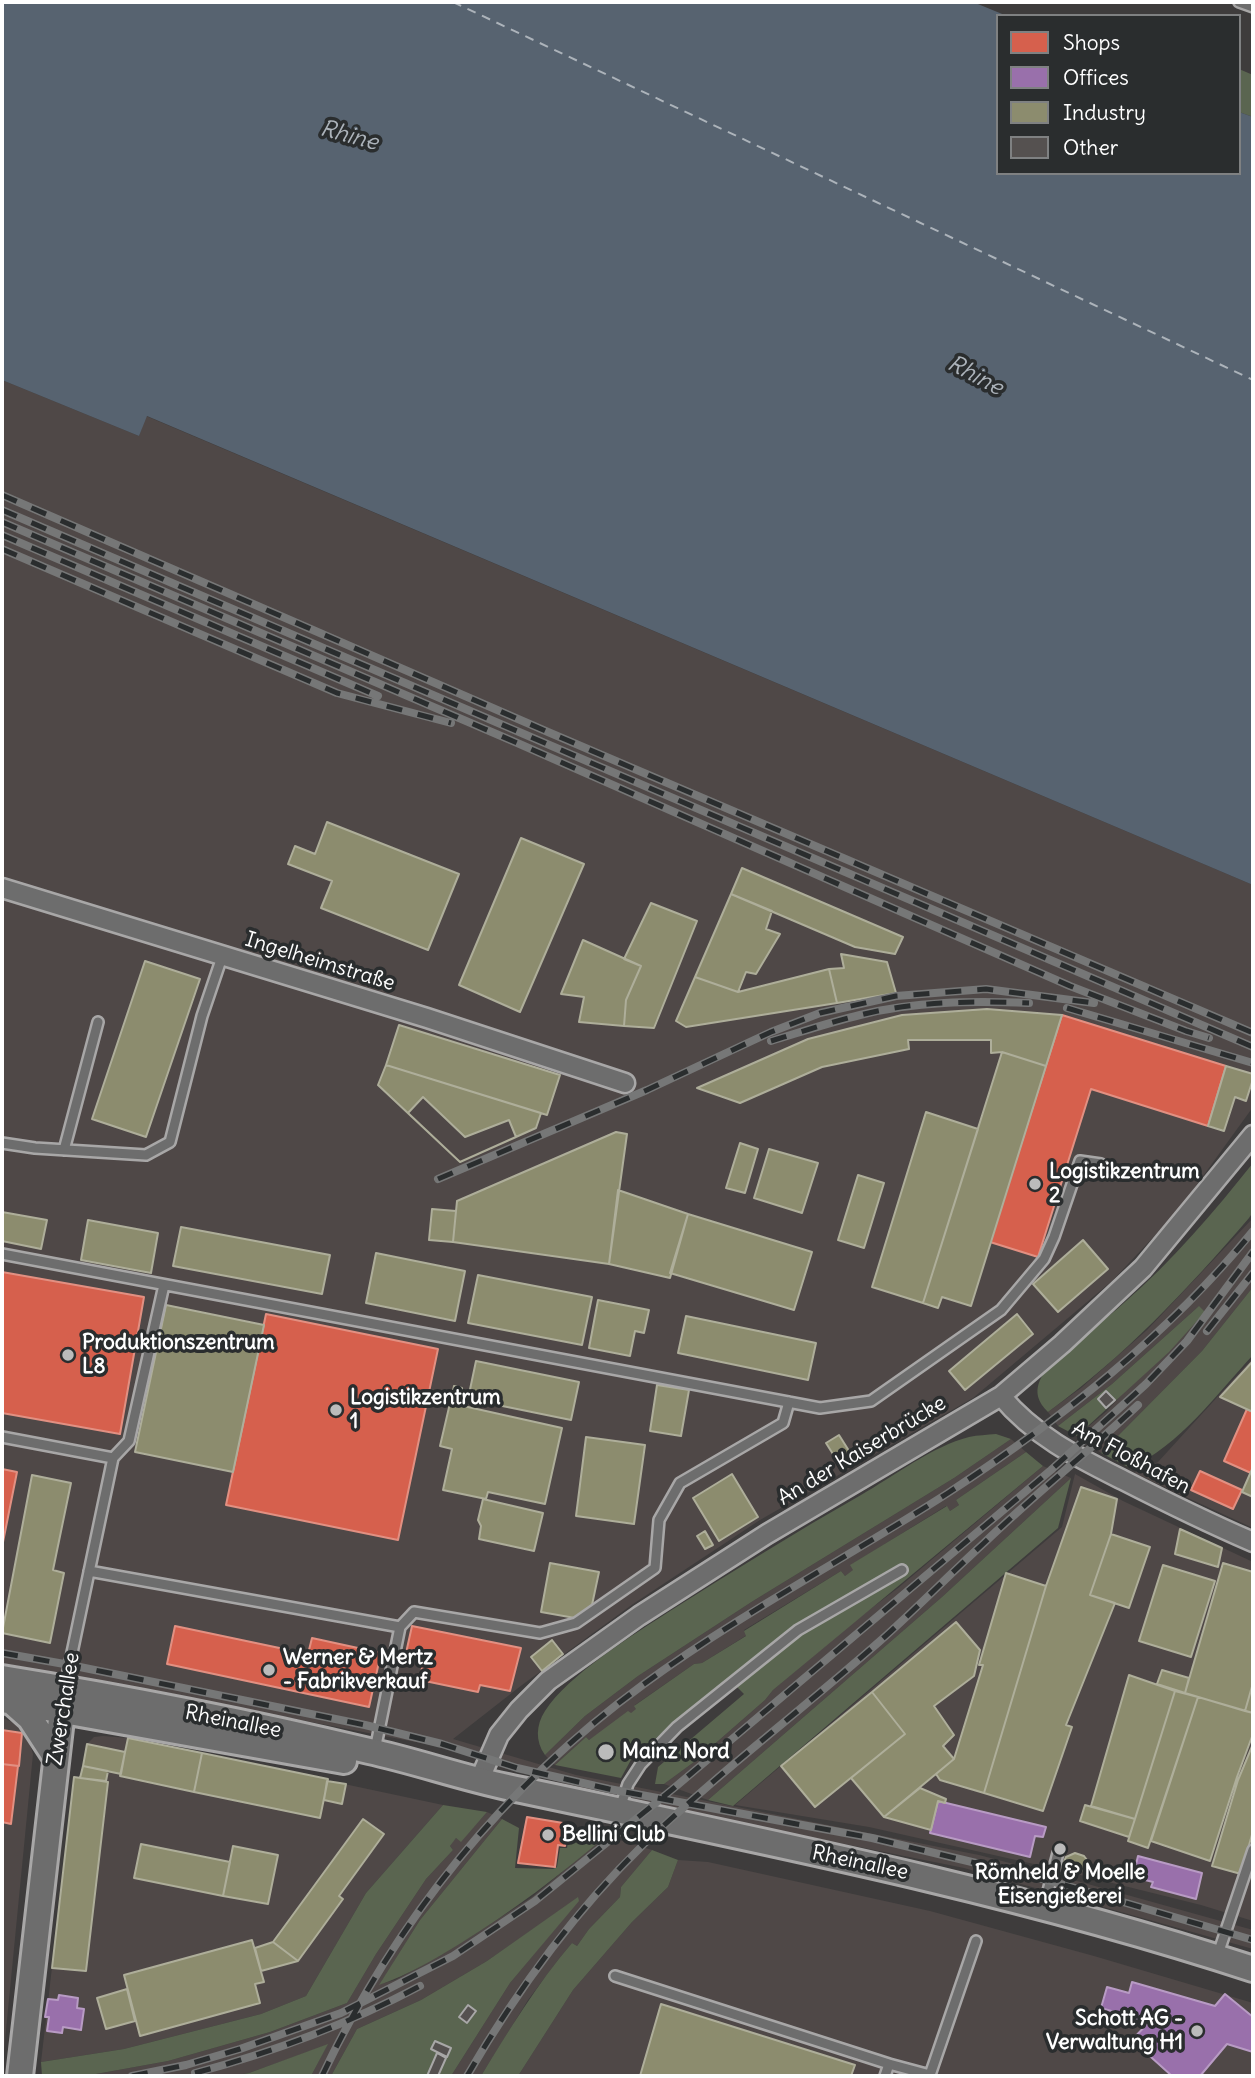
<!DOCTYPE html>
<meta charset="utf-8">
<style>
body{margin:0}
#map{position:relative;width:1255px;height:2078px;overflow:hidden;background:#3e3c3c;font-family:Delius,sans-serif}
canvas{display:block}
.frame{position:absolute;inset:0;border:4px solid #fff;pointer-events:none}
.legend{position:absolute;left:996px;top:14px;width:245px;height:161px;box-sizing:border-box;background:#2a2d2e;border:2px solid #7f8182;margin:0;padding:9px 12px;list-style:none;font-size:21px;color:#fff}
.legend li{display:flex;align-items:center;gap:14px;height:35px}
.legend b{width:35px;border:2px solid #7f8182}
</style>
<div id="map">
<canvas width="1255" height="2078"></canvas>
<div class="frame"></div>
<ul class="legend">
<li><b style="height:19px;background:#d6604d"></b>Shops</li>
<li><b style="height:19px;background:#9970ab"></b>Offices</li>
<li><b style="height:19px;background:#8c8c6e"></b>Industry</li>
<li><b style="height:19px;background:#555150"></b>Other</li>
</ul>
</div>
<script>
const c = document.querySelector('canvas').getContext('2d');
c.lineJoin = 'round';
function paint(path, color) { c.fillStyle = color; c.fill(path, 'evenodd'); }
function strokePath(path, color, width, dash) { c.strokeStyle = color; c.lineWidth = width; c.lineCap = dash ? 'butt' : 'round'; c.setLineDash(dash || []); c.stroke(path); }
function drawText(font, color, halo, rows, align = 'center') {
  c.font = font + ' Delius,sans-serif'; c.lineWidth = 7; c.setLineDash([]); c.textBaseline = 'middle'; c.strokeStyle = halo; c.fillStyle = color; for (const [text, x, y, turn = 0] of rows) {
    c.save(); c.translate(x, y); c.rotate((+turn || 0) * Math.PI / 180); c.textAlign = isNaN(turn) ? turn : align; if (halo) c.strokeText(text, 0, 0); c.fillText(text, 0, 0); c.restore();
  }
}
paint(new Path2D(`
 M2 380 139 436 146 416 1253 885V1107L1177 1212 1112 1281 973 1398 760 1520 633 1604 522 1685 453 1739 576 1775 979 1855 1052 1874 1253 1930V1949L964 1868 605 1796 447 1748 2 1663Z
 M1253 1218V1287L1202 1351 1101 1453 1077 1436 1107 1411 1199 1306 1112 1384 1058 1426 1048 1412 1081 1388 1147 1330Z
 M1253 1358V1528L1134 1473 1158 1462Z
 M1011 1439 1026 1452 956 1500 959 1505 950 1511 946 1506 851 1565 854 1570 845 1576 841 1571 744 1630 747 1635 702 1663 694 1664 635 1705 637 1709 630 1714 589 1740 586 1737 555 1765 545 1755 585 1716 638 1676 753 1601 954 1478Z
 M1043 1466 1071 1478 942 1597 708 1800 664 1784 694 1762 765 1700 773 1690 852 1623 898 1588Z
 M1075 1474 1123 1501 1253 1562V1921L1201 1905 1056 1869 869 1827 735 1805 1062 1527Z
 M2 1718 13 1722 27 1735 33 1754 2 2071Z
 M103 1736 128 1738 443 1805 366 1893 306 1996 261 2014 124 2049 41 2062 74 1778H80L87 1744 94 1737Z
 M487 1812 502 1819 420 1920 380 1984 395 1980 441 1955 481 1930 532 1897 606 1836 652 1850 621 1887 620 1897 589 1929 577 1946 572 1943 558 1960 528 2000 481 2076H451L510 1983 578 1901V1898L487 1961 421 2000 357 2029 331 2076H311L327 2045 249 2073 233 2076H85L168 2061 270 2032 347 2003 376 1954 426 1879 453 1850 450 1846 453 1841 456 1838 461 1841Z
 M678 1860 708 1862 930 1911 1094 1956 1253 2003V2076H518L573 1990 632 1922 668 1887Z`), '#4f4847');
paint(new Path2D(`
 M1239 69 1253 75V117L1239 112Z
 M1253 1163V1212L1249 1218C1187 1290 1124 1357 1048 1412 1038 1402 1034 1392 1041 1378 1051 1359 1106 1320 1125 1302 1172 1261 1214 1212 1253 1163Z
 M1253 1287V1355C1216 1395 1180 1445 1130 1468L1101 1453 1202 1351Z
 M1199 1306 1205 1312 1169 1352 1077 1436 1058 1426 1112 1384Z
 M996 1434 1011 1439 954 1478 753 1601 638 1676 585 1716 545 1755C535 1741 536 1725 545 1711 568 1675 633 1635 670 1611 733 1571 796 1532 861 1495 894 1476 933 1446 969 1437 978 1435 987 1435 996 1434Z
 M1026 1452 1043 1466 773 1690 765 1700 694 1762 664 1784H655L658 1767 744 1694 728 1678 632 1758 621 1778 555 1765 586 1737 589 1740 628 1711 631 1713 636 1709 634 1706 694 1664 702 1663 746 1636 744 1631 841 1571 845 1576 853 1570 850 1565 947 1506 950 1511 959 1505 956 1500Z
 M1071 1478 1058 1528 733 1806 708 1800 942 1597Z
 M443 1805 487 1812 461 1842 456 1838 450 1846 453 1850 426 1879 376 1954 347 2003 270 2032 168 2061 85 2076H42L41 2062 124 2049 261 2014 306 1996 366 1893Z
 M502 1819 519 1828 515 1868 553 1869 557 1867 560 1848H567L571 1827 606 1836C560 1875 513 1911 461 1943 435 1959 408 1975 379 1985L420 1920Z
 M652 1850 678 1860 668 1887 632 1922 573 1990 518 2076H481C509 2030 537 1984 572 1943L577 1946 589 1929 620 1897 621 1887Z
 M578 1897 579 1901 510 1983 451 2076H331L357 2029 421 2000 487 1961Z
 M328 2044 311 2076H233L249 2073Z`), '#5a6550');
paint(new Path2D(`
 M2 2H973L1007 16H998V173H1239V112L1253 117V885L147 416 139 436 2 380Z`), '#576370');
const shops = new Path2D(`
 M1062 1015 1226 1066 1208 1126 1091 1089 1038 1257 990 1242Z
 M2 1272 144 1297 120 1434 2 1413Z
 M266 1314 438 1349 398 1540 226 1505Z
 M1247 1409 1253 1412V1467L1251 1473 1224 1461Z
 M2 1469 17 1472 2 1547Z
 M1200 1471 1242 1490 1233 1509 1191 1490Z
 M175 1626 308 1654 312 1638 381 1653 369 1707 167 1664Z
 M412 1626 521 1648 510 1691 480 1685 478 1692 420 1680 423 1662 416 1661 417 1655 406 1653Z
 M2 1730 22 1733 19 1766 2 1764Z
 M2 1764 18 1766 11 1824 2 1822Z
 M527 1817 569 1824 565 1846 558 1845 555 1867 518 1863Z`);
paint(shops, '#d6604d');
strokePath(shops, '#e29082', 2);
const offices = new Path2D(`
 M938 1801 1046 1827 1043 1837 1035 1836 1030 1857 930 1833Z
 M1138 1856 1202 1873 1196 1899 1151 1887 1153 1882 1133 1877Z
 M1132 1982 1215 2006 1225 1994 1253 2017V2052L1227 2044 1200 2076H1172L1132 2040 1149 2022 1101 2008 1107 1987 1129 1993Z
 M59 1995 78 1998 77 2008 84 2009 81 2030 63 2027 62 2033 47 2031 49 2017H45L48 1999 58 2000Z`);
paint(offices, '#9970ab');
strokePath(offices, '#b89bc4', 2);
const industry = new Path2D(`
 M327 822 459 874 428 950 321 908 332 881 288 864 295 846 315 854Z
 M521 838 584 864 520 1012 459 985Z
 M742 868 903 937 895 954 855 947 731 894Z
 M731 894 772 911 766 929 780 934 756 974 746 972 738 992 695 977Z
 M651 903 697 921 654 1028 624 1026 626 1000 641 966 624 959Z
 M583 940 641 966 626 1000 624 1026 579 1022 584 997 561 994Z
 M841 954 887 962 896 993 837 1003 829 969 844 968Z
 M145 961 200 979 146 1137 92 1119Z
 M829 969 837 1003 686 1027 676 1021 695 977 738 992Z
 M987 1009 1062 1015 1046 1066 1002 1052 991 1053V1040H908L909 1049 822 1067 740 1103 697 1088 808 1039 902 1015Z
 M399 1025 560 1075 547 1115 386 1065Z
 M1002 1052 1046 1066 971 1306 942 1297 938 1308 923 1303Z
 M386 1065 541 1113 536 1128 460 1162 378 1085Z
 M1226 1066 1253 1074V1079L1246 1101 1235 1097 1224 1131 1208 1126Z
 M423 1097 465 1137 509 1120 516 1137 460 1162 408 1113Z
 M926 1112 978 1129 923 1303 872 1287Z
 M616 1132 627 1134 609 1264 453 1242 457 1201Z
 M740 1143 758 1149 745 1193 726 1188Z
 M769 1149 818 1163 802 1213 754 1198Z
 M858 1175 884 1183 864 1248 838 1240Z
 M618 1190 688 1214 670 1278 609 1264Z
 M432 1209 456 1211 453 1242 429 1240Z
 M2 1212 47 1220 41 1249 2 1241Z
 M688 1214 812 1252 794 1310 670 1273Z
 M88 1220 158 1233 151 1273 81 1260Z
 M181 1227 330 1255 322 1294 173 1266Z
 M1083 1240 1108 1269 1058 1312 1033 1284Z
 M376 1253 465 1271 455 1321 366 1303Z
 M478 1275 592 1297 582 1345 468 1323Z
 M598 1300 649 1310 644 1333 635 1331 630 1356 589 1348Z
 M166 1305 264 1325 233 1472 135 1452Z
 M1017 1314 1033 1334 965 1390 949 1371Z
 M686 1316 816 1343 808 1380 678 1353Z
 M476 1361 579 1382 571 1420 468 1399Z
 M1253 1361V1412L1220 1397Z
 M657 1385 689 1390 681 1436 650 1431Z
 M454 1386 462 1388 459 1405 562 1428 545 1504 488 1492 486 1499 443 1490 452 1449 440 1446Z
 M839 1435 851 1454 838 1462 826 1443Z
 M586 1437 645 1445 634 1524 576 1516Z
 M1253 1467V1497L1242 1492Z
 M732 1474 758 1517 719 1541 693 1498Z
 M32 1475 71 1483 53 1570 64 1573 50 1643 2 1633Z
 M1081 1487 1117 1499 1111 1534 1090 1595 1115 1603 1066 1725 1072 1727 1043 1811 984 1793 1046 1586Z
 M483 1499 543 1513 534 1551 479 1539 481 1526 478 1520Z
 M1180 1529 1222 1548 1218 1567 1175 1554Z
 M705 1531 713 1545 705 1549 697 1536Z
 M1111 1534 1150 1547 1129 1608 1090 1595Z
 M550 1563 599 1572 592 1605 575 1618 541 1612Z
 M1223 1563 1253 1572V1683L1245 1711 1185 1693Z
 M1163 1565 1215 1581 1191 1657 1139 1641Z
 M1006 1573 1046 1586 984 1793 940 1780 936 1774 954 1759 983 1665H979Z
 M956 1622 980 1650 974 1676 934 1706 954 1735 943 1746 954 1759 884 1817 851 1778 905 1734 872 1692Z
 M552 1640 563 1654 542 1671 531 1657Z
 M1162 1670 1189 1678 1185 1693 1157 1684Z
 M1129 1675 1175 1691 1135 1819 1091 1806Z
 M1253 1683V1713L1245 1711Z
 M1175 1691 1198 1697 1148 1848 1128 1841Z
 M872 1692 905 1734 815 1807 781 1766Z
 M1198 1697 1253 1713V1734L1237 1777 1210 1861 1151 1841Z
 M128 1738 202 1753 194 1792 120 1776Z
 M87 1744 125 1752 121 1774 83 1766Z
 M1253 1744V1831L1241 1874 1212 1866 1238 1780Z
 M202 1753 328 1779 320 1818 194 1792Z
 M83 1766 108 1771 106 1781 80 1778Z
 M74 1777 108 1782 86 1971 52 1968Z
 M327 1781 346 1784 342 1804 324 1800Z
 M920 1788 946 1799 945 1803 938 1801 931 1830 884 1817Z
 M1085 1805 1135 1819 1129 1837 1080 1821Z
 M363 1819 384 1834 339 1896 343 1899 298 1961 273 1942Z
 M141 1844 230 1862 223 1896 134 1878Z
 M233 1846 278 1855 268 1904 223 1896Z
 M1075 1853 1084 1856 1090 1864 1088 1872 1063 1864 1066 1857Z
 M252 1940 264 1982 255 1984 260 2003 140 2036 124 1975Z
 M273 1942 298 1961 261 1971 255 1948Z
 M127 1989 135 2021 106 2029 97 1998Z
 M661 2004 855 2065 851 2076H640Z`);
paint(industry, '#8c8c6e');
strokePath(industry, '#aeae9a', 2);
strokePath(new Path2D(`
 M453 2 1253 380`), '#acb3ba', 2, [9, 7]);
const building = new Path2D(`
 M1106 1391 1115 1400 1106 1408 1098 1399Z
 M468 2005 476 2011 467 2023 459 2017Z
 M435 2041 451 2048 447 2057 431 2049Z
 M437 2053 446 2058 438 2076H427Z`);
paint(building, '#555150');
strokePath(building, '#a8a7a7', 2);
const service = new Path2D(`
 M1239 2 1253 7
 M2 1143 35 1148 146 1155 170 1142 202 1016 222 957
 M64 1150 98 1022
 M2 1254 820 1408 871 1401 1001 1310 1044 1259 1054 1237 1080 1161 1101 1164
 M2 1437 113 1458
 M113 1458 129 1441 164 1285
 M89 1571 400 1627 414 1612 540 1633 576 1623 655 1568 659 1520 680 1483 783 1423 789 1402
 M65 1686 113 1458
 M375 1750 400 1627
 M620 1808 628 1784 641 1764 677 1727 798 1630 902 1570
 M1044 1906 1058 1853
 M1217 1957 1253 1850
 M615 1976 889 2064 930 2075 976 1941
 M885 2076 889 2064`);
const minor = new Path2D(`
 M2 888 427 1018 625 1083
 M1001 1396C1034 1436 1077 1457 1123 1480 1166 1502 1209 1523 1253 1542
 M479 1781 499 1735 519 1710 548 1681 639 1616 767 1534 1001 1396 1062 1344 1143 1268 1253 1135`);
const secondary = new Path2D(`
 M2 1678C125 1698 248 1722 369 1751 415 1761 460 1777 507 1787 757 1840 1009 1889 1253 1969
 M2 1700 344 1761
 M12 1702 30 1718 56 1758
 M20 2076 64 1693`);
strokePath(service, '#a8a7a7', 14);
strokePath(minor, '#a8a7a7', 23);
strokePath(secondary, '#a8a7a7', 30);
strokePath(service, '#6d6d6d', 9);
strokePath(minor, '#6d6d6d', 18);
strokePath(secondary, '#6d6d6d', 24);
const rail = new Path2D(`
 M2 495 548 732 1253 1033
 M2 510 1253 1047
 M2 522 515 742 1070 986 1186 1031 1209 1038
 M2 535 378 696
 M2 549 337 693 451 723
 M1067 1008 1253 1063
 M771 1041C801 1032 831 1022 860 1015 915 1001 973 1001 1029 1003
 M438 1179 647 1090 771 1032 820 1013 896 996 986 989 1094 1003
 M1207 1331 1253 1273
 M2 1653 70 1665 365 1725 442 1744 517 1768 609 1789 872 1838 1051 1881 1253 1940
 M195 2073C274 2052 348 2024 420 1986
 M132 2076 186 2065 240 2049 341 2013 453 1956 535 1901 674 1788 1051 1470 1146 1384 1187 1341 1253 1252
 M322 2076C396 1920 504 1786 644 1684 741 1613 847 1558 948 1493 1061 1419 1167 1336 1253 1231
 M467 2076C516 1992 573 1913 643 1845 718 1773 802 1710 880 1641 916 1609 949 1575 984 1543 1034 1495 1088 1452 1138 1405`);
strokePath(rail, '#767777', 8);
strokePath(rail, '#2a2d2e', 5, [16]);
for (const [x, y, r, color] of [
 [1035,1184,7,"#bbb"],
 [68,1355,7,"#bbb"],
 [336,1410,7,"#bbb"],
 [269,1670,7,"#bbb"],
 [606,1752,9,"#bbb"],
 [548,1835,7,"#bbb"],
 [1060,1849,7,"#bbb"],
 [1197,2031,7,"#bbb"]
]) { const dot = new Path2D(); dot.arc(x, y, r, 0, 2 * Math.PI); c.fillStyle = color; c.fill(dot); strokePath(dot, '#2a2d2e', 2.5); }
drawText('21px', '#fff', '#2a2d2e', [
 ["Ingelheimstraße",320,962,17],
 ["An der Kaiserbrücke",862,1451,-31],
 ["Am Floßhafen",1131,1458,28],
 ["Zwerchallee",64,1709,-81],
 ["Rheinallee",233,1722,11],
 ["Rheinallee",860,1863,12]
]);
drawText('bold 21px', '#fff', '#2a2d2e', [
 ["Logistikzentrum",1049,1172],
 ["2",1049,1196],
 ["Produktionszentrum",82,1343],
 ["L8",82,1367],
 ["Logistikzentrum",350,1398],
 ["1",350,1422],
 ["Werner & Mertz",283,1658],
 ["- Fabrikverkauf",283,1682],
 ["Mainz Nord",622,1752],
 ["Bellini Club",562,1835],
 ["Römheld & Moelle",1060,1873,"center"],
 ["Eisengießerei",1060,1897,"center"],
 ["Schott AG -",1183,2019,"right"],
 ["Verwaltung H1",1183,2043,"right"]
], 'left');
drawText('italic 23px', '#acb3ba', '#2a2d2e', [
 ["Rhine",349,136,15],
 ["Rhine",975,376,28]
]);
</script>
